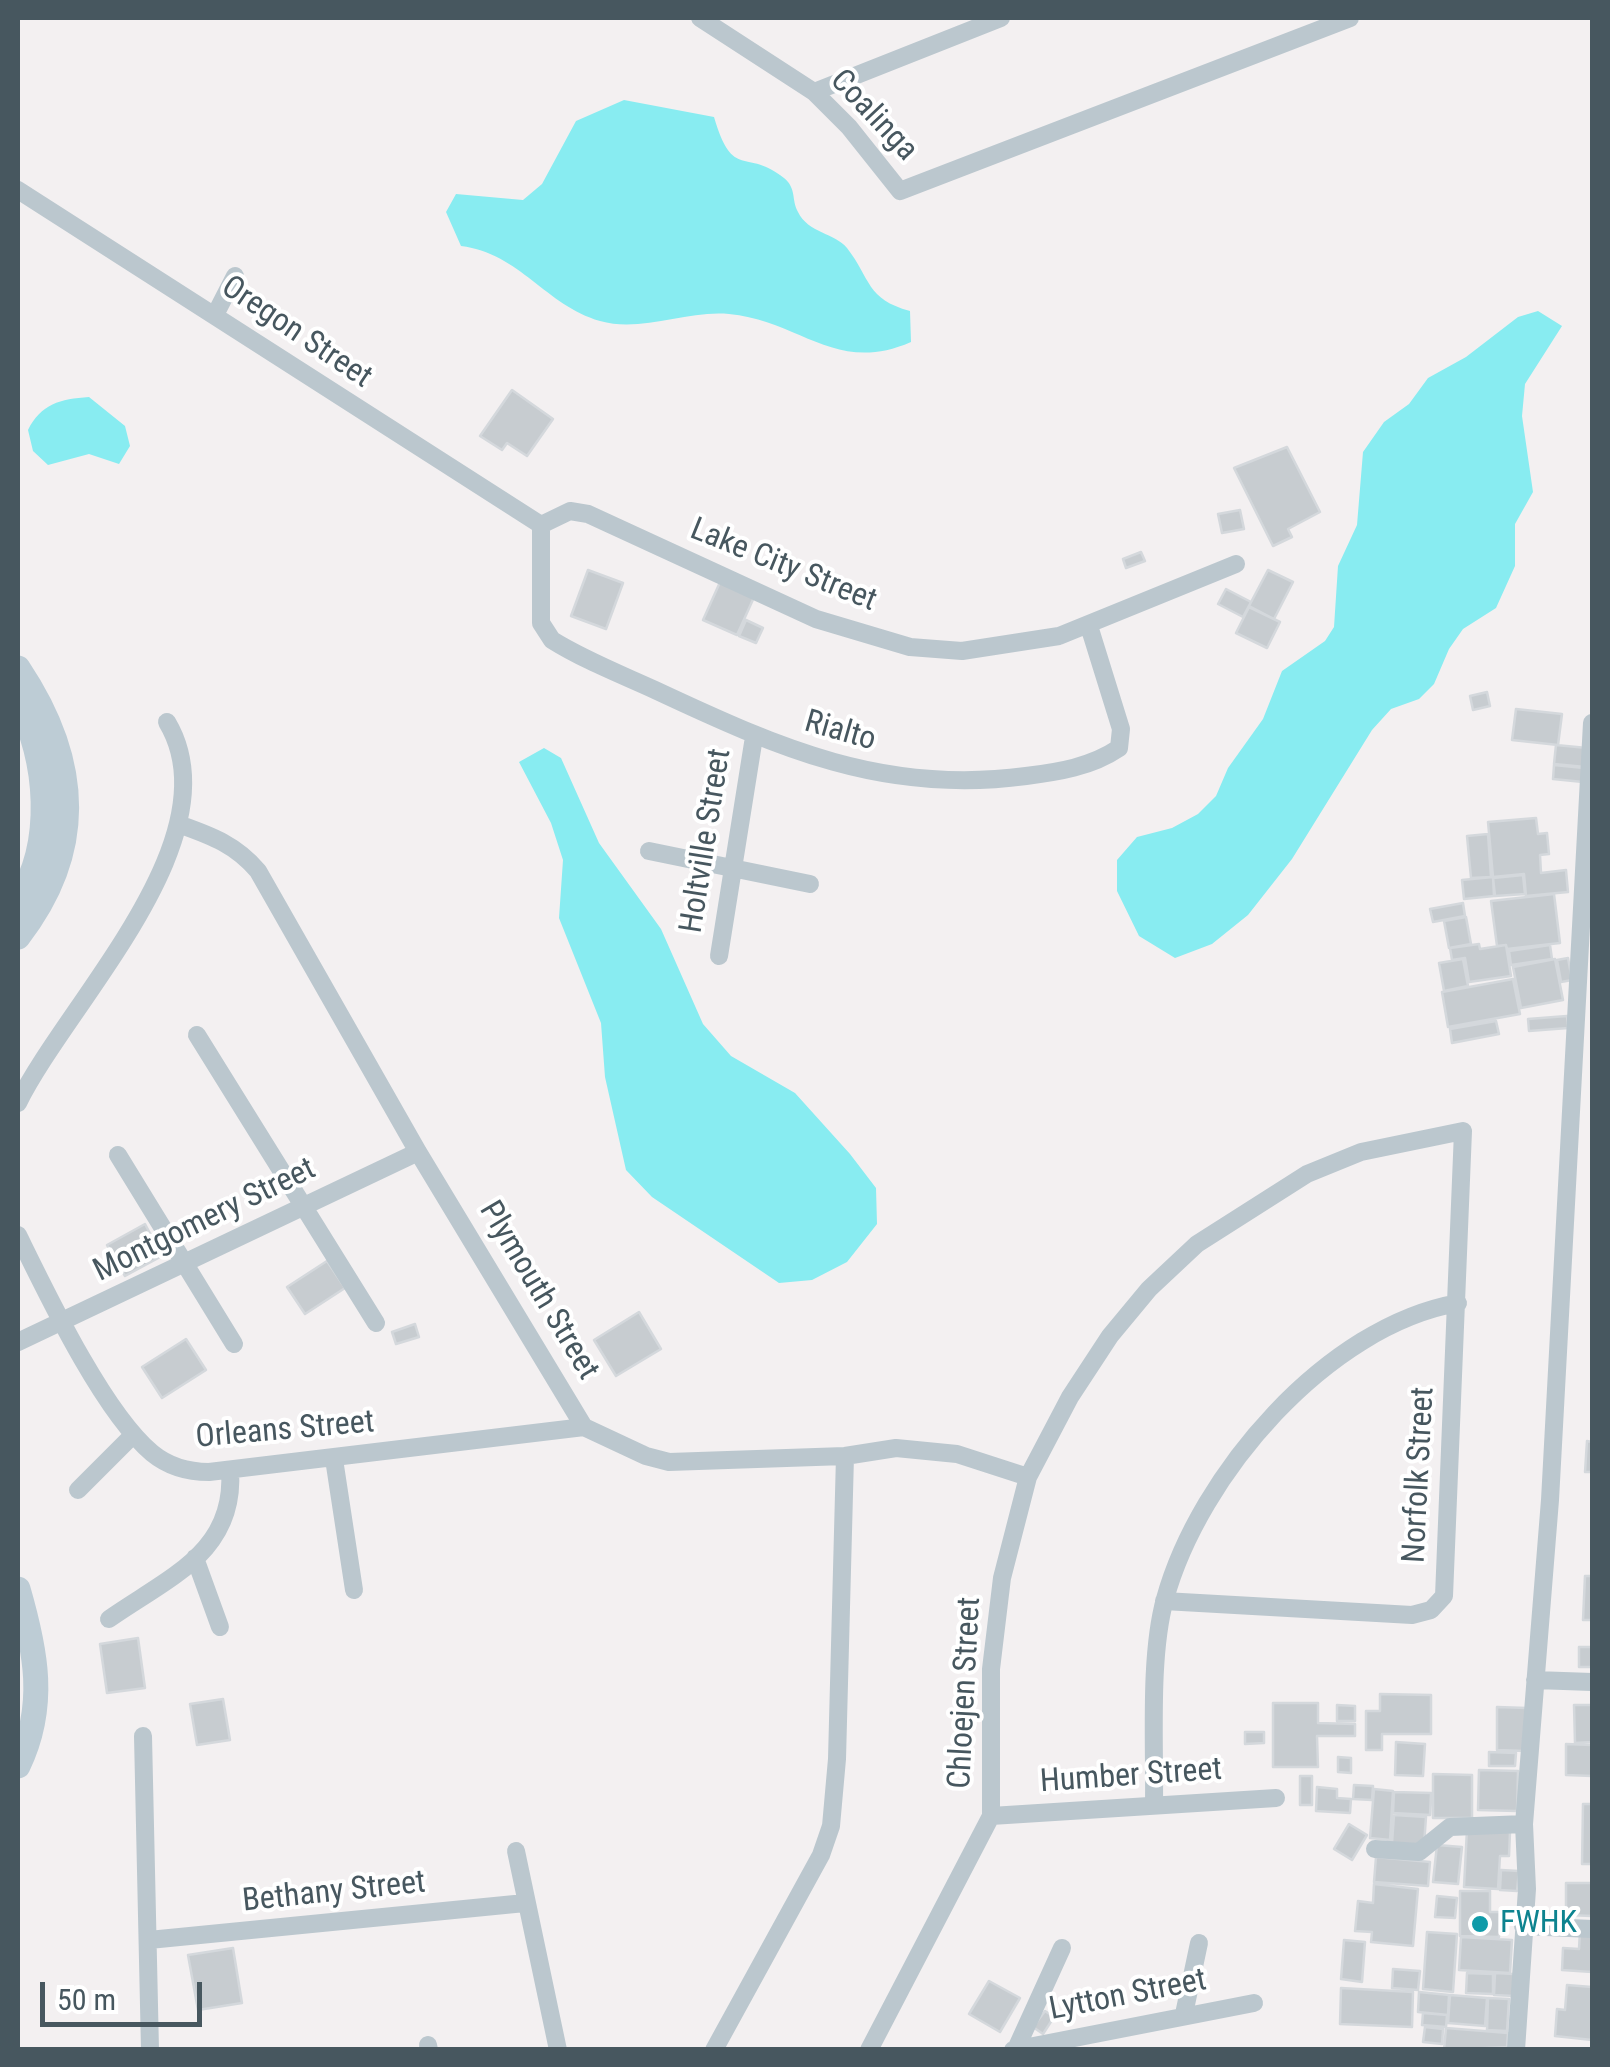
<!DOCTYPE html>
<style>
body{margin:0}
#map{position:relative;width:1610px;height:2067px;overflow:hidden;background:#f3f0f1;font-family:"Roboto Condensed",sans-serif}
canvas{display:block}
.frame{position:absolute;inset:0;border:20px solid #47575f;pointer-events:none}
.scale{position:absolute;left:40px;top:1982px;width:162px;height:45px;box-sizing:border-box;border:5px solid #47575f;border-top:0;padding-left:12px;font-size:30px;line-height:35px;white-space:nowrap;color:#47575f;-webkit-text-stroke:8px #fff;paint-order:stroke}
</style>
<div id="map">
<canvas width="1610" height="2067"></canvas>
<div class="frame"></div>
<div class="scale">50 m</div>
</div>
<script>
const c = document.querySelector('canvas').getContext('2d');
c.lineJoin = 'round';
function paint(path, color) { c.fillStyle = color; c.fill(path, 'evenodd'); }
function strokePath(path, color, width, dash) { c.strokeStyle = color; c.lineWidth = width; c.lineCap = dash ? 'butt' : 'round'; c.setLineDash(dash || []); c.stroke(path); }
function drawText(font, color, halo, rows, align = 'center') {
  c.font = font + ' "Roboto Condensed",sans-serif'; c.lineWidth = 8; c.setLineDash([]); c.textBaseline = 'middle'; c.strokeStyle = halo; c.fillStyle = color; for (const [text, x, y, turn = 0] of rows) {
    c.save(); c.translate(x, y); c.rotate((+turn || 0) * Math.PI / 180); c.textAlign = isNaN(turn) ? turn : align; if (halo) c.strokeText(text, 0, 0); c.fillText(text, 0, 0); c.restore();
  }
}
paint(new Path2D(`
 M624 100 714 117C733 182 746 147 784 178 797 189 791 199 798 212 808 233 835 233 847 248 871 279 866 299 910 311L911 342C836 375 801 321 729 314 687 310 641 333 600 321 545 305 521 254 461 246L446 212 456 194 523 200 542 184 576 121Z
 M1538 311 1562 326 1525 384 1522 416 1533 492 1515 524V566L1496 608 1463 629 1449 649 1434 684 1419 699 1391 709 1372 730 1292 859 1248 915 1212 944 1175 958 1139 936 1117 891V860L1137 837 1172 828 1198 814 1216 796 1228 768 1263 719 1282 671 1325 641 1334 627 1338 566 1357 525 1363 452 1384 422 1409 404 1428 378 1466 357 1518 317Z
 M89 397 125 426 130 446 119 464 89 454 48 465 33 451 28 430C41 404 60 399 89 397Z
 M544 748 561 758 599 843 661 929 703 1024 731 1056 795 1093 850 1154 876 1188 877 1224 847 1262 812 1280 779 1283 652 1197 626 1170 605 1077 601 1023 559 918 563 860 551 823 519 762Z`), '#88ecf1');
const building = new Path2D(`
 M512 390 553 419 527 456 507 443 502 450 480 436Z
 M1287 447 1320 512 1288 529 1292 537 1273 546 1234 468Z
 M1240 510 1244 529 1222 533 1218 514Z
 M1141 552 1145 561 1126 568 1123 559Z
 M588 570 623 583 606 629 571 616Z
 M1268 570 1293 582 1274 619 1249 606Z
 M721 580 755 595 737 635 703 620Z
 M1226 589 1251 602 1243 617 1218 604Z
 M1249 607 1280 622 1267 648 1236 633Z
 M746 620 763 628 756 643 739 636Z
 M1487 692 1490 706 1473 710 1470 696Z
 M1516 709 1562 714 1558 745 1512 740Z
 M1556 745 1587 748 1585 767 1554 764Z
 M1554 765 1584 768 1583 782 1553 779Z
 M1536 818 1538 834 1547 833 1549 854 1540 855 1541 873 1566 870 1568 892 1526 896 1524 874 1493 877 1488 822Z
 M1488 834 1491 877 1471 878 1467 836Z
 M1523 875 1525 894 1495 896 1493 878Z
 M1493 877 1494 896 1464 899 1462 880Z
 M1554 894 1560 943 1507 949 1506 945 1497 946 1491 901Z
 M1463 903 1465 916 1433 922 1430 909Z
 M1466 917 1471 944 1449 948 1444 921Z
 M1479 944 1480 949 1506 945 1511 976 1469 982 1465 958 1452 960 1450 948Z
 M1550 945 1552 959 1511 965 1509 951Z
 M1568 958 1572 980 1561 982 1557 960Z
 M1463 959 1468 986 1444 991 1439 963Z
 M1555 959 1563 1000 1521 1008 1513 967Z
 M1513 979 1520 1014 1448 1027 1442 992Z
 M1567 1016 1568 1028 1529 1031 1528 1019Z
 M1496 1021 1499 1034 1452 1043 1450 1029Z
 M145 1224 162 1256 125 1276 107 1245Z
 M327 1261 345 1288 305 1314 287 1287Z
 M639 1312 661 1349 616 1376 594 1340Z
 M415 1324 419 1337 396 1344 392 1332Z
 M186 1339 206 1370 162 1398 142 1367Z
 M1587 1441 1592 1442V1472H1585Z
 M1585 1576H1592V1620H1583Z
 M138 1638 145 1688 107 1693 100 1644Z
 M1579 1647H1592V1667H1579Z
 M1380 1694 1431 1695V1734H1382V1750H1366V1711H1380Z
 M223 1699 230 1740 197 1745 190 1704Z
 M1273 1703H1318V1723L1355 1724V1736H1317L1318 1767H1273Z
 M1337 1705 1355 1706V1721H1337Z
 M1574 1705H1592V1742L1575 1743Z
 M1497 1707 1527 1708 1526 1751 1497 1750Z
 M1245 1732H1264V1743L1245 1744Z
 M1396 1742 1425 1744 1423 1776 1395 1775Z
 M1566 1744 1592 1745V1776L1566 1775Z
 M1489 1752 1516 1753 1515 1766H1489Z
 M1338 1757 1351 1758V1773L1338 1772Z
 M1479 1770 1518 1771 1517 1811 1478 1810Z
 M1433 1774 1472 1775V1818H1433Z
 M1300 1776H1312V1805H1300Z
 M1354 1785 1373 1786 1372 1800 1353 1799Z
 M1317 1787 1337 1789V1798L1351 1799 1350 1813 1316 1811Z
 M1374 1789 1393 1791 1390 1840 1370 1838Z
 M1394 1792 1431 1793 1430 1815 1393 1813Z
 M1583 1804H1592V1864H1582Z
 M1394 1815 1426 1817 1424 1845 1392 1843Z
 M1349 1824 1367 1835 1352 1860 1334 1849Z
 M1467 1829 1510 1832 1509 1856H1500L1498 1889 1464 1887Z
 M1437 1845 1462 1847 1458 1884 1433 1882Z
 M1376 1857 1430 1862 1428 1886 1374 1882Z
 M1501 1870 1519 1871 1517 1891 1500 1890Z
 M1566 1883H1592V1916L1566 1915Z
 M1374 1884 1418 1889 1413 1946 1371 1942 1372 1932 1355 1931 1358 1901 1373 1903Z
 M1460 1891H1490V1912H1500L1499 1937 1460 1936Z
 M1437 1896 1457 1898 1455 1918 1435 1917Z
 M1580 1931 1592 1932V1972L1562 1970 1563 1948 1579 1949Z
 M1427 1932 1457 1934 1453 1992 1423 1989Z
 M1461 1937 1512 1940 1510 1973 1459 1970Z
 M1344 1940 1365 1942 1362 1982 1341 1979Z
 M233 1948 242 2003 198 2010 188 1955Z
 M1393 1969 1420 1971 1418 1990 1392 1988Z
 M1467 1973 1493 1974V1994L1466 1993Z
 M1495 1973 1514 1974V1996L1494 1995Z
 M989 1981 1020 1998 1000 2032 969 2014Z
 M1567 1985 1592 1987V2040L1555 2036 1557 2009 1565 2010Z
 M1341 1988 1413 1992 1412 2027 1340 2024Z
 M1419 1992 1449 1995 1448 2015 1418 2012Z
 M1450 1995 1487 1998 1485 2026 1448 2023Z
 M1488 1998 1509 1999 1507 2031 1487 2030Z
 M1045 2011 1054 2017 1043 2034 1033 2027Z
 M1423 2013 1447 2015 1446 2027 1422 2025Z
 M1425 2027 1443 2029 1442 2044 1423 2042Z
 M1446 2028 1508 2033 1507 2047 1444 2050Z`);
paint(building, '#c7ccd0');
strokePath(building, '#d4d8dc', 2.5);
strokePath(new Path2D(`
 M700 18 814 92 849 127 900 191 1350 18
 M814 92 1001 18
 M18 190 541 525
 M215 315 235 276
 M541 525V623L552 640C584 660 620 674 655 690 779 748 884 795 1026 776 1058 772 1091 767 1119 748L1121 729 1089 626
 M541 525 570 511 588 514 816 619 910 647 962 651 1059 636 1236 564
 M181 825C212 836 236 845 258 871L418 1152 584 1427 646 1456 669 1462 845 1456 896 1448 957 1454 1028 1477
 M649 851 810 884
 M719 956 754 737
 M197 1035 376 1323
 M18 1103C67 1003 236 837 167 722
 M118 1155 234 1344
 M18 1235C47 1294 103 1412 152 1453 169 1467 187 1472 209 1472L584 1427
 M18 1342 418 1152
 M334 1459 354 1590
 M78 1490 133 1435
 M195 1558 220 1627
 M109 1619C169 1577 236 1552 230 1470
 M1535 1680 1592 1682
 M143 1736 150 2050
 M1154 1805C1155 1744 1149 1657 1165 1599 1199 1475 1327 1326 1458 1303
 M991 1816 1276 1798
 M1375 1849 1419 1852 1450 1827 1524 1824
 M516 1851 558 2050
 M1523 1926 1592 1929
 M149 1940 525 1903
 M1184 2014 1199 1943
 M428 2045 429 2050
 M1016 2049 1062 1948
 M714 2050 821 1855 831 1826 837 1759 845 1456
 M869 2050 991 1816V1669L1002 1578 1028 1477 1070 1397 1110 1336 1149 1289 1197 1244 1307 1174 1361 1152 1463 1131 1444 1596 1431 1610 1412 1615 1164 1601
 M1013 2050 1254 2003
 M1516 2050 1527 1889 1524 1824 1550 1500 1592 723`), '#bbc7ce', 18);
strokePath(new Path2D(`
 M18 668C79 759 87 848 18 937
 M18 703C48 758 55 845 18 900
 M18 1589C36 1651 47 1706 18 1766`), '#bdccd5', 25);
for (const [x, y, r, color] of [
 [1480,1924,10,"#0f9aa8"]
]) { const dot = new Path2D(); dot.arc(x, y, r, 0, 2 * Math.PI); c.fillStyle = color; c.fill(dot); strokePath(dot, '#fff', 4); }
drawText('32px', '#47575f', '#fff', [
 ["Coalinga",873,116,47],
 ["Oregon Street",296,333,34],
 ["Lake City Street",783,566,22],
 ["Rialto",840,732,16],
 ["Holtville Street",707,841,-81],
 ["Montgomery Street",205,1221,-26],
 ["Plymouth Street",538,1291,59],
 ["Orleans Street",285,1431,-5],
 ["Norfolk Street",1420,1475,-87],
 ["Chloejen Street",966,1693,-87],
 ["Humber Street",1131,1777,-4],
 ["Bethany Street",334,1893,-6],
 ["Lytton Street",1128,1996,-11]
]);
drawText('32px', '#0d838f', '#fff', [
 ["FWHK",1500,1924]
], 'left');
</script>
